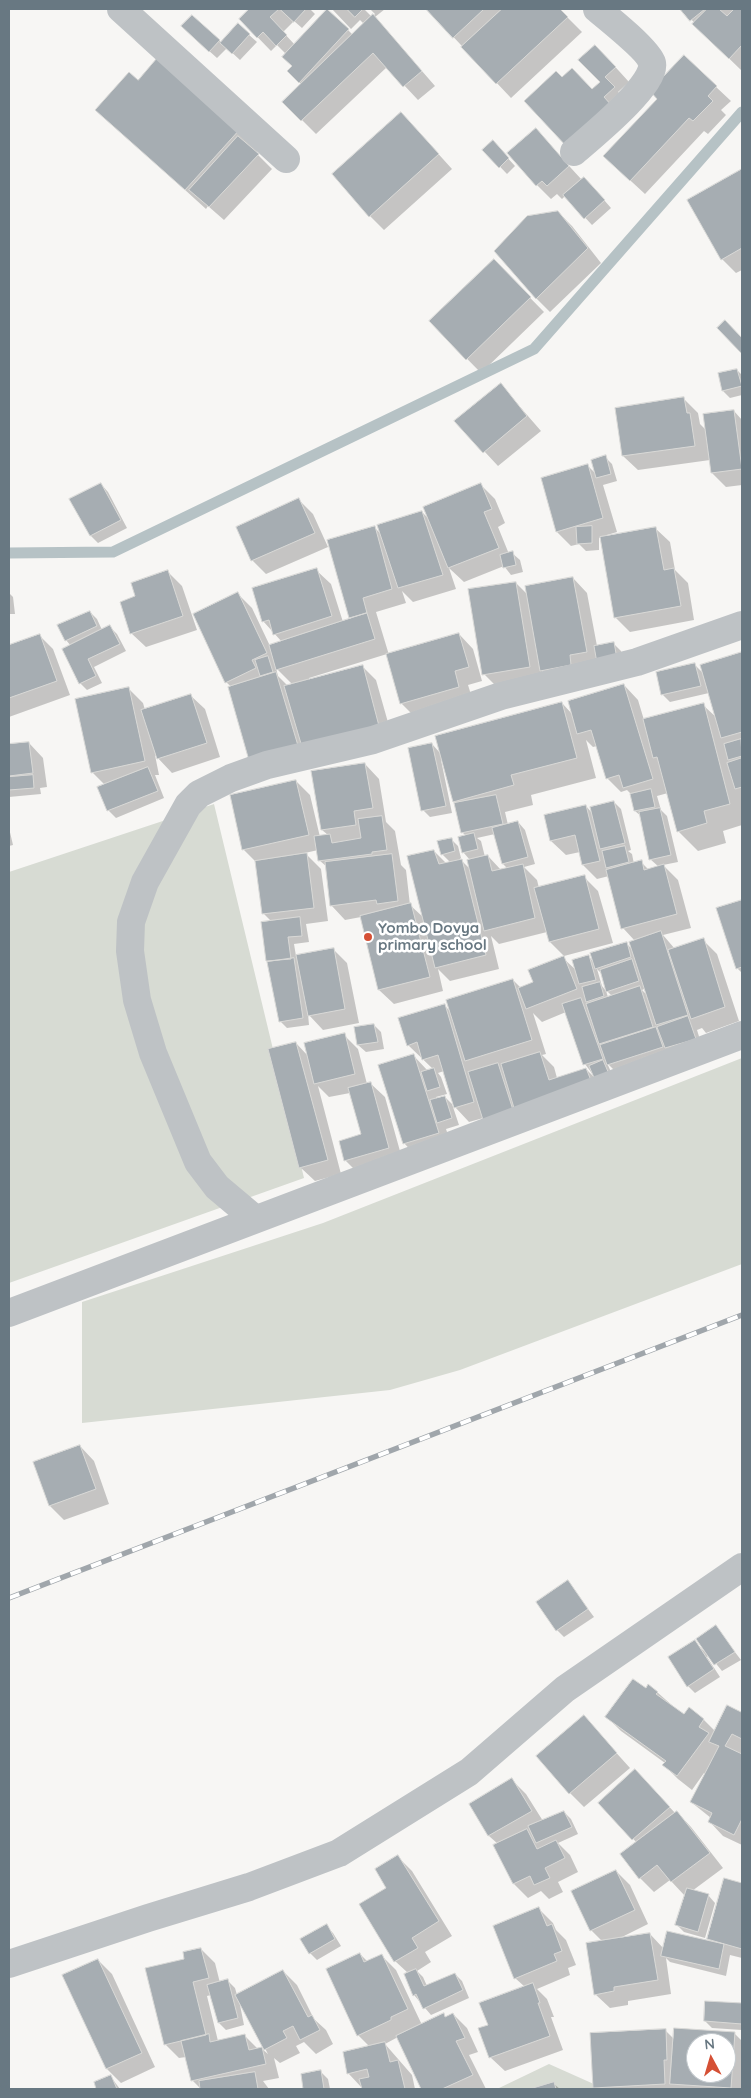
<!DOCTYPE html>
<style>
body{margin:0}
#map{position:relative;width:751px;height:2098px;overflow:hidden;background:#f7f6f4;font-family:Quicksand,sans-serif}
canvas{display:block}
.frame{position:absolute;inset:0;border:10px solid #687882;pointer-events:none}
.north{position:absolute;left:686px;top:2033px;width:50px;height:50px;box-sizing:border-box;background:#fff;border:1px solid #c3c9cd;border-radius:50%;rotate:354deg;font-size:14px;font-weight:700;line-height:20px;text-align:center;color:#687882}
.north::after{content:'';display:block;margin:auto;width:18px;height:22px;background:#d55035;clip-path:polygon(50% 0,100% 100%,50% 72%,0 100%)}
</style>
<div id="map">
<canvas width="751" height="2098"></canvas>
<div class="frame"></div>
<div class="north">N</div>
</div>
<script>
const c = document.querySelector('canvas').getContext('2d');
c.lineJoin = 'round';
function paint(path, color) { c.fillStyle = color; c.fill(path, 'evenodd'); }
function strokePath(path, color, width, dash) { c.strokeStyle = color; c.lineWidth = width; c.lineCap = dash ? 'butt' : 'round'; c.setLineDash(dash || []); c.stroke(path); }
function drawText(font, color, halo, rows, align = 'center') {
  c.font = font + ' Quicksand,sans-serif'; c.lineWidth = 5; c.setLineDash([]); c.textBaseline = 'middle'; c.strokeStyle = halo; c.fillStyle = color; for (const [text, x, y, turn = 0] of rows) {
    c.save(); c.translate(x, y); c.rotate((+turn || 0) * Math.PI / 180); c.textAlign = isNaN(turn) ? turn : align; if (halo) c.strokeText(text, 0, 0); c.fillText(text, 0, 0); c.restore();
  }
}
paint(new Path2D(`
 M214 804 304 1178 9 1283V872Z
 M742 1058V1264L460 1370 390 1390 82 1423V1302L323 1223Z
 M549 2064 605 2089H497Z`), '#d7dbd3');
paint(new Path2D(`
 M251 9H310L315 14 302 28 294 21 283 32 295 45 348 30 353 35 364 24 360 20 351 29 332 9H364L372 17 375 14 370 9H385L375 17 435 86 418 100 387 67 316 134 284 102 302 85 289 71 293 67 286 54 277 45 271 51 240 19Z
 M427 9H559L582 32 511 98Z
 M682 9H742V71L708 38Z
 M192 16 222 43 238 25 257 42 240 60 227 48 217 58 189 33Z
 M684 57 731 101 721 110 726 115 708 134 704 131 645 194 619 170Z
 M160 58 259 149 256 153 272 169 224 220 208 206 206 209 97 110 138 82Z
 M609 60 629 82 618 92 628 101 617 112 562 78 592 90 601 83Z
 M415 128 452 169 384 230 370 216Z
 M536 130 582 180 591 185 611 208 592 225 565 196 562 199 557 194 551 199 537 185Z
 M493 142 515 166 507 174 484 150Z
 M742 171V270L736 273 722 259 688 201Z
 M558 212 572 226 601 263 550 312 536 298Z
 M494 261 544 312 481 373 430 321Z
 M737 370 742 375V395L730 398 723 391 719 374Z
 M501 385 541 431 498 466 456 421Z
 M684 399 698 413 700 424 707 431 734 411 742 420V485L726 487 712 473 710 460 638 470 623 456Z
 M605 457 612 464 617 481 603 485 617 532 607 535V537L655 528 670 542 675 570 688 583 694 620 630 632 615 617 601 537 599 538V550L586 551 579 544 571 546 557 532 588 466 596 474Z
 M101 484 108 492 127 528 98 543 91 536 71 500Z
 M481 485 495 499 505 523 498 527 509 554 512 553 520 560 523 572 511 575 504 566 464 582 449 568 456 589 413 602 402 591 406 603 376 612 389 655 459 634 473 649 482 681 468 685 473 701 415 717 401 703 387 654 309 678V681L362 666 376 680 393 740 313 763 226 682 194 615 238 594 252 608 270 646 282 642 263 621 316 570 331 584 343 622 352 619 350 617 375 528 382 535 422 512 429 519ZM276 668 293 685 288 686 278 676Z
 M299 500 313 514 328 547 266 574 252 560Z
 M168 572 182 586 197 630 146 647 131 633Z
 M573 578 587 593 597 646 614 644 621 651 624 666 555 684 542 671 544 681 498 688 484 674 516 583 528 595Z
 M9 593 13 597 15 614H9Z
 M90 612 97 619 102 630 110 627 117 634 126 651 94 667 102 683 87 690 80 683 71 646 66 640Z
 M39 635 53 649 70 695 9 717V646Z
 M742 653V825L723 831 726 843 698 851 678 831 668 793 657 796 661 810 667 816 678 862 663 865 678 880 691 928 663 935 675 949 703 940 717 954 739 1021 706 1033 702 1028 697 1030 702 1046 615 1071 607 1063 615 1081 469 1122 455 1107 444 1071 438 1073 441 1077 447 1094 436 1097 437 1100 445 1097 452 1104 459 1125 446 1129 452 1147 418 1158 404 1143 413 1055 428 1071 434 1070 408 1045 444 1005 450 1011 513 980 521 988 534 983 563 958 577 971 589 957 594 962 626 943 633 950 635 941 623 928 609 876 597 879 583 865 580 852 566 855 551 841 586 806 592 813 614 802 621 809 631 850 628 851 632 854 634 864 641 862 649 870 659 867 650 859 642 817 635 811 632 795 627 790 621 792 607 778 597 746 593 747 586 740 596 778 531 795 533 805 505 812 508 825 518 822 525 830 535 864 524 867 537 880 539 888 584 877 598 891 613 943 564 956 550 942 547 932 499 944 491 936 499 969 450 981 438 969 443 991 394 1004 379 990 361 917 345 920 331 905 327 867 319 860 318 850 305 853 321 869 328 921 306 924 309 942 294 944 296 956 333 949 347 963 359 1023 323 1030 308 1014 309 1025 287 1028 280 1021 270 963 267 961 272 922 264 914 256 862 243 849 296 781 310 795 320 837 328 835 322 830 365 764 379 779 386 822 395 831 401 865 406 870 410 905 423 917 434 851 447 864 451 863 442 854 451 839 458 846 461 858 460 859 471 870 470 860 463 852 466 836 462 832 457 804 454 801 443 760H441L452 813 430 817 423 810 432 744 441 754 562 703 573 715 624 685 638 700 644 720 703 705 717 718 709 693 670 702 663 695 657 673 695 665 704 674 701 665ZM495 834 503 864 508 869 501 870 488 856 485 857 481 841 477 838ZM597 969 602 974 607 991 612 996 608 997 606 991 602 986ZM646 988 648 996 642 990ZM566 1012 585 1064 597 1080 586 1069 557 1078 554 1067 542 1055 546 1054 533 1013 542 1022Z
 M129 689 143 703 145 710 190 695 205 709 220 757 172 773 155 755 159 775H155L164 798 116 818 108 810 99 787 105 785 92 772Z
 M29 743 43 758 47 787 40 788 41 794 9 797V746Z
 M9 828 13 845 9 846Z
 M742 901V973L737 968 717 909Z
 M374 1025 381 1032 384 1049 366 1052 358 1045 355 1028Z
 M344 1035 358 1049 367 1084 370 1083 385 1097 403 1162 359 1174 345 1160 362 1135 350 1093 329 1097 318 1086 341 1174 315 1181 300 1167 296 1043 308 1056Z
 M80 1446 94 1461 109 1504 64 1520 50 1506 34 1463Z
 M568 1582 594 1617 564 1637 557 1630Z
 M716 1627 741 1660 722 1671 709 1655 707 1657 720 1677 695 1693 688 1686 695 1642 705 1652Z
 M646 1689 657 1692 684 1716 704 1720 716 1732 742 1711V1845L723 1836 709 1821 711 1818 691 1802 706 1774 704 1773 692 1790 678 1779 664 1765 665 1763 621 1731 607 1717Z
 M584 1717 630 1768 584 1807 570 1793Z
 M512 1780 526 1794 543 1821 564 1812 571 1819 578 1834 558 1843 570 1855 578 1872 558 1882 563 1892 549 1899 541 1891 528 1898 514 1884 498 1844 489 1836 471 1804Z
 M649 1785 676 1814 677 1812 691 1827 723 1868 692 1891 708 1895 715 1903 705 1938 684 1932 677 1925 685 1896 670 1880 654 1892 640 1878 637 1843 600 1803Z
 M398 1857 412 1871 452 1936 425 1952 431 1962 417 1971 423 1977 427 1986 455 1974 462 1981 469 1998 431 2015 414 1995 408 1973 395 1961Z
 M616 1871 630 1885 648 1924 618 1939 650 1934 664 1949 713 1943 709 1939 725 1880 742 1884V1958L730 1955 726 1976 670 1962 666 1958 671 1994 628 2001V2005L610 2008 595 1994 603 1942 591 1930Z
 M539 1909 553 1923 556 1930 566 1940 576 1965 568 1968 570 1975 537 1989 547 1999 554 2017H551L563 2050 505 2071 490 2057 525 1987 515 1978Z
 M326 1926 333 1933 341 1946 317 1960 310 1953Z
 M201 1949 215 1963 220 1983 228 1981 235 1988 237 1995 283 1971 297 1985 314 2019 326 2030 333 2044 316 2054 304 2042 296 2046 300 2053 280 2063 274 2058 279 2078 263 2081 269 2089H201L192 2080 186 2057 179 2058 165 2044 185 1960ZM211 1995 219 2023 226 2030 244 2025 239 2000 268 2054 261 2048 258 2049 244 2035 218 2041 207 1996Z
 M360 1954 368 1962 382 1956 396 1970 422 2025 443 2014 446 2017 453 2014 467 2028 478 2052 469 2055 486 2089H423L398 2037 385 2044 412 2075 415 2089H363L348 2073 370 2047 358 2035Z
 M98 1960 112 1974 155 2067 121 2083 107 2069 64 1976Z
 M706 2003 742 2004V2030L712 2028 705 2021Z
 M665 2030 675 2040 734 2033 742 2041V2089H596L594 2087ZM696 2043H726V2073H696Z
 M321 2072 328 2079 330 2089H305L303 2075Z
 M111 2077 120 2089H98L95 2083Z
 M554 2084 560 2089H534Z`), '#0003');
strokePath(new Path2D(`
 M9 553 113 552 534 349 742 112`), '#b6c2c5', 11);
const building = new Path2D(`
 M249 9H279L270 17 287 35 276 46 263 32 257 38 239 19Z
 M280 9H306L294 22Z
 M327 9 349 29 299 83 287 71 292 66 282 57Z
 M347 9H363L355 17Z
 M426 9H484L453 38Z
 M502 9H560L568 17 496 84 461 47Z
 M680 9H705L690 21Z
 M707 9H719L727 16 734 9H742V45L729 59 692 24Z
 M373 14 422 71 403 87 373 53 301 121 282 102Z
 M192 15 220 40 209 52 181 26Z
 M238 23 250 34 232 54 220 43Z
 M595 45 616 67 605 77 615 87 604 97 612 106 567 147 524 101 556 71 562 77 572 68 592 89 600 82 578 60Z
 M684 55 717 86 708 96 713 101 693 121 689 118 630 181 603 156 657 99 650 91Z
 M159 56 241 128 185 190 95 110 129 72 138 80Z
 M401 112 439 154 369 217 332 174Z
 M536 128 569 166 547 186 542 181 536 186 507 153Z
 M238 136 259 154 209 207 189 190Z
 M493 140 509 158 499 168 482 150Z
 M742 169V248L721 260 687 200Z
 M584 177 605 200 584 219 563 195Z
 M558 211 588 248 536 299 494 251 527 216Z
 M494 259 531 297 466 360 429 321Z
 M725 320 742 338V354L717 328Z
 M737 369 742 386 722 391 718 373Z
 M501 383 527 416 483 453 454 421Z
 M684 397 687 413H690L695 446 622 456 615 408Z
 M734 410 742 469 711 473 703 414Z
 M606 455 611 474 596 478 591 460Z
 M588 464 603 518 556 532 541 478Z
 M101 483 121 520 90 536 69 499Z
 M481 483 492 509 484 512 499 548 448 568 423 507Z
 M299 498 315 533 251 561 236 527Z
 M422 511 443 575 398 588 377 525Z
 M375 526 392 589 363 598 367 613 349 618 327 540Z
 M592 526V543L577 544 576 527Z
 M656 527 664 570 674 568 681 606 614 618 600 537Z
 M513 551 516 565 503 568 500 555Z
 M317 568 332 616 273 635 269 620 262 622 252 588Z
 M168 570 183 616 130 634 120 602 135 596 131 583Z
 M573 577 587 652 570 655 571 665 540 671 525 586Z
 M516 582 530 667 482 675 468 589Z
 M238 592 267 653 252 660 256 668 225 683 193 614Z
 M90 611 97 626 65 641 57 625Z
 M367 613 375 639 276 670 269 645Z
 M110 625 120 644 88 659 96 676 79 684 62 649Z
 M459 633 469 667 455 671 459 687 400 704 386 654Z
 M40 634 57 681 9 698V645Z
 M614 642 617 659 597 663 594 646Z
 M742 652V732L721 738 700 665Z
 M268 656 273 672 260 676 255 660Z
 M695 663 701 686 661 695 656 672Z
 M363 665 379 726 302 747 284 686Z
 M276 672 299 749 250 764 228 687Z
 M624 684 653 779 623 788 619 775 606 779 591 730 577 734 568 701Z
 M129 687 145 761 91 773 75 699Z
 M191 694 207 743 157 759 141 710Z
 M562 702 577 758 511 775 514 785 453 802 435 736Z
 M704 703 730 804 704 811 707 823 677 832 657 757 653 758 643 719Z
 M741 739 742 756 728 760 724 744Z
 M29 742 33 773 9 776V744Z
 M432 743 446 806 421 811 408 748Z
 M742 758V787L735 789 727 763Z
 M365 763 373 808 354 811 356 825 321 830 311 771Z
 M148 767 158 791 107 811 97 787Z
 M33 775 34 788 9 790V777Z
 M296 780 309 835 242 850 230 795Z
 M651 789 655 807 634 811 630 794Z
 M496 795 503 824 461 833 454 803Z
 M614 801 625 843 600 849 590 807Z
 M586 805 600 861 582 865 575 835 550 841 544 815Z
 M660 808 671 855 649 860 639 812Z
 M382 816 387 850 372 852V854L318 861 314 836 330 834 332 843 361 838 358 819Z
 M518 821 528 857 502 864 492 828Z
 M474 833 478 849 462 853 458 837Z
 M452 838 455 851 441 855 437 841Z
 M625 846 629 862 606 868 602 851Z
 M434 850 439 864 462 859 486 955 435 968 407 856Z
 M307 853 314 908 262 914 255 861Z
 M392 854 398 901 377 904 376 900 330 906 325 862Z
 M488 855 492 871 523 864 535 918 484 931 467 860Z
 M642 860 644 870 664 864 677 914 621 929 606 870Z
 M585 875 599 929 549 942 534 888Z
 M742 900V967L736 969 716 908Z
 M411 903 430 977 378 990 360 916Z
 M300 917 302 936 288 937 291 959 266 961 261 922Z
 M661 931 688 1015 656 1025 629 942Z
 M704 938 725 1007 691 1019 668 950Z
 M627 942 631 957 595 969 590 953Z
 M334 948 345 1009 308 1016 296 955Z
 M589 955 596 980 579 984 572 960Z
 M564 956 577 989 526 1009 518 988 533 982 528 970Z
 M294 958 303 1018 279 1022 267 962Z
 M632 959 639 981 606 992 600 970Z
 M513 979 532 1040 465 1061 446 1000Z
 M600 982 604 996 586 1002 582 987Z
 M640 986 653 1027 599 1044 586 1004Z
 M581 998 603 1059 583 1065 562 1004Z
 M445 1004 474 1102 454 1108 438 1055 422 1060 417 1042 407 1046 398 1018Z
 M688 1016 696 1039 665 1048 657 1027Z
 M374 1024 378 1042 357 1045 354 1027Z
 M656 1027 663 1047 607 1065 600 1045Z
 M345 1033 355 1074 314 1084 304 1043Z
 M296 1042 328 1160 299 1168 268 1049Z
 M540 1052 549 1080 586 1068 592 1083 514 1108 501 1064Z
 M414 1054 439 1133 403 1144 378 1065Z
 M603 1060 609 1074 595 1080 589 1066Z
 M498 1063 513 1110 483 1120 468 1072Z
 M434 1068 440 1087 427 1091 421 1072Z
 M371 1082 389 1148 344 1161 339 1141 361 1134 348 1088Z
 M445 1096 452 1118 437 1123 430 1100Z
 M80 1445 96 1489 49 1506 33 1462Z
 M568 1580 588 1609 556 1631 536 1602Z
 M716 1625 735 1652 714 1665 696 1639Z
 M695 1640 714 1669 687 1687 668 1657Z
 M633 1679 646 1688 648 1684 658 1692 656 1694 684 1714 689 1707 704 1719 699 1727 709 1733 677 1776 662 1765 666 1761 605 1717Z
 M727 1705 741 1712 742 1709V1739L732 1734 725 1746 742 1754V1819L734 1835 708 1822 712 1813 690 1802 719 1746 709 1742Z
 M584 1715 617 1753 569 1794 536 1756Z
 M635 1769 670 1807 632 1840 598 1803Z
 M512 1778 532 1811 488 1836 469 1804Z
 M564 1811 572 1827 536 1843 528 1826Z
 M677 1811 710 1853 671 1882 657 1865 639 1879 620 1854Z
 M527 1829 537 1849 556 1840 565 1858 545 1868 550 1878 534 1885 530 1876 513 1884 493 1845Z
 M398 1855 439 1921 412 1938 418 1948 394 1962 359 1904 386 1888 375 1869Z
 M616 1870 635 1910 590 1931 571 1891Z
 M724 1878 742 1883V1949L707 1939Z
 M687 1888 709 1894 698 1932 675 1925Z
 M539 1907 547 1926 552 1924 562 1951 554 1954 557 1961 514 1979 493 1926Z
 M327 1924 335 1939 309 1954 300 1939Z
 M667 1931 724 1944 719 1969 661 1956Z
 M650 1933 658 1980 614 1987V1991L594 1995 586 1943Z
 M201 1948 209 1978 193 1982 206 2035 164 2045 145 1968 184 1959 183 1952Z
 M360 1953 364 1962 382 1954 408 2009 391 2017V2020L357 2036 326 1969Z
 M98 1959 142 2053 106 2069 62 1975Z
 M416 1969 424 1986 455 1973 463 1990 423 2009 416 1994 413 1996 404 1974Z
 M283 1970 308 2017 312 2015 320 2030 300 2040 293 2026 283 2031 287 2038 264 2050 235 1995Z
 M228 1979 238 2018 218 2023 207 1985Z
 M533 1983 540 2003H538L550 2036 489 2058 478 2028 488 2025 479 2003Z
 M705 2001 742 2003V2024L704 2021Z
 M444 2013 445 2017 453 2013 465 2038 456 2041 473 2075 442 2089H421L396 2036Z
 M674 2028 735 2032 731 2088 670 2084ZM696 2043H726V2073H696Z
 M666 2029 667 2060H664L665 2084 593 2088 590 2033Z
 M209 2034 210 2042 245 2034 249 2050 262 2047 266 2064 191 2081 181 2041Z
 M385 2042 390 2062 398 2060 405 2089H362L359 2079 369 2077 367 2069 347 2074 343 2052Z
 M321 2070 324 2089H303L301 2074Z
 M255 2072 258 2089H200L199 2081Z
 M111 2075 117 2089H96L94 2082Z
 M554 2082 556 2089H530Z`);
paint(building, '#a6adb2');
strokePath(building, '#d8d8d6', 1);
strokePath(new Path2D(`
 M121 9 286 159
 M574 152C590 138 657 84 652 63 649 51 608 18 597 9
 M255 1219 217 1187 198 1162 153 1053 137 1000 130 951 131 922 145 882 188 805 199 794 231 778 267 765 373 740 501 696 637 662 742 625
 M9 1313 742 1035
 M9 1964 148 1918 249 1887 339 1853 469 1772 565 1689 742 1567`), '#bec2c5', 28);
const rail = new Path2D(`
 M9 1598 742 1315`);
strokePath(rail, '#a0a6ab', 5.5);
strokePath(rail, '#fff', 4, [11]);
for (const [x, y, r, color] of [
 [368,937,5,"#d55035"]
]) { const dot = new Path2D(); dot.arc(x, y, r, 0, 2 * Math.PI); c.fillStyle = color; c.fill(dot); strokePath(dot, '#fff', 2); }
drawText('bold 15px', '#687882', '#fff', [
 ["Yombo Dovya",378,928],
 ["primary school",378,945]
], 'left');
</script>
